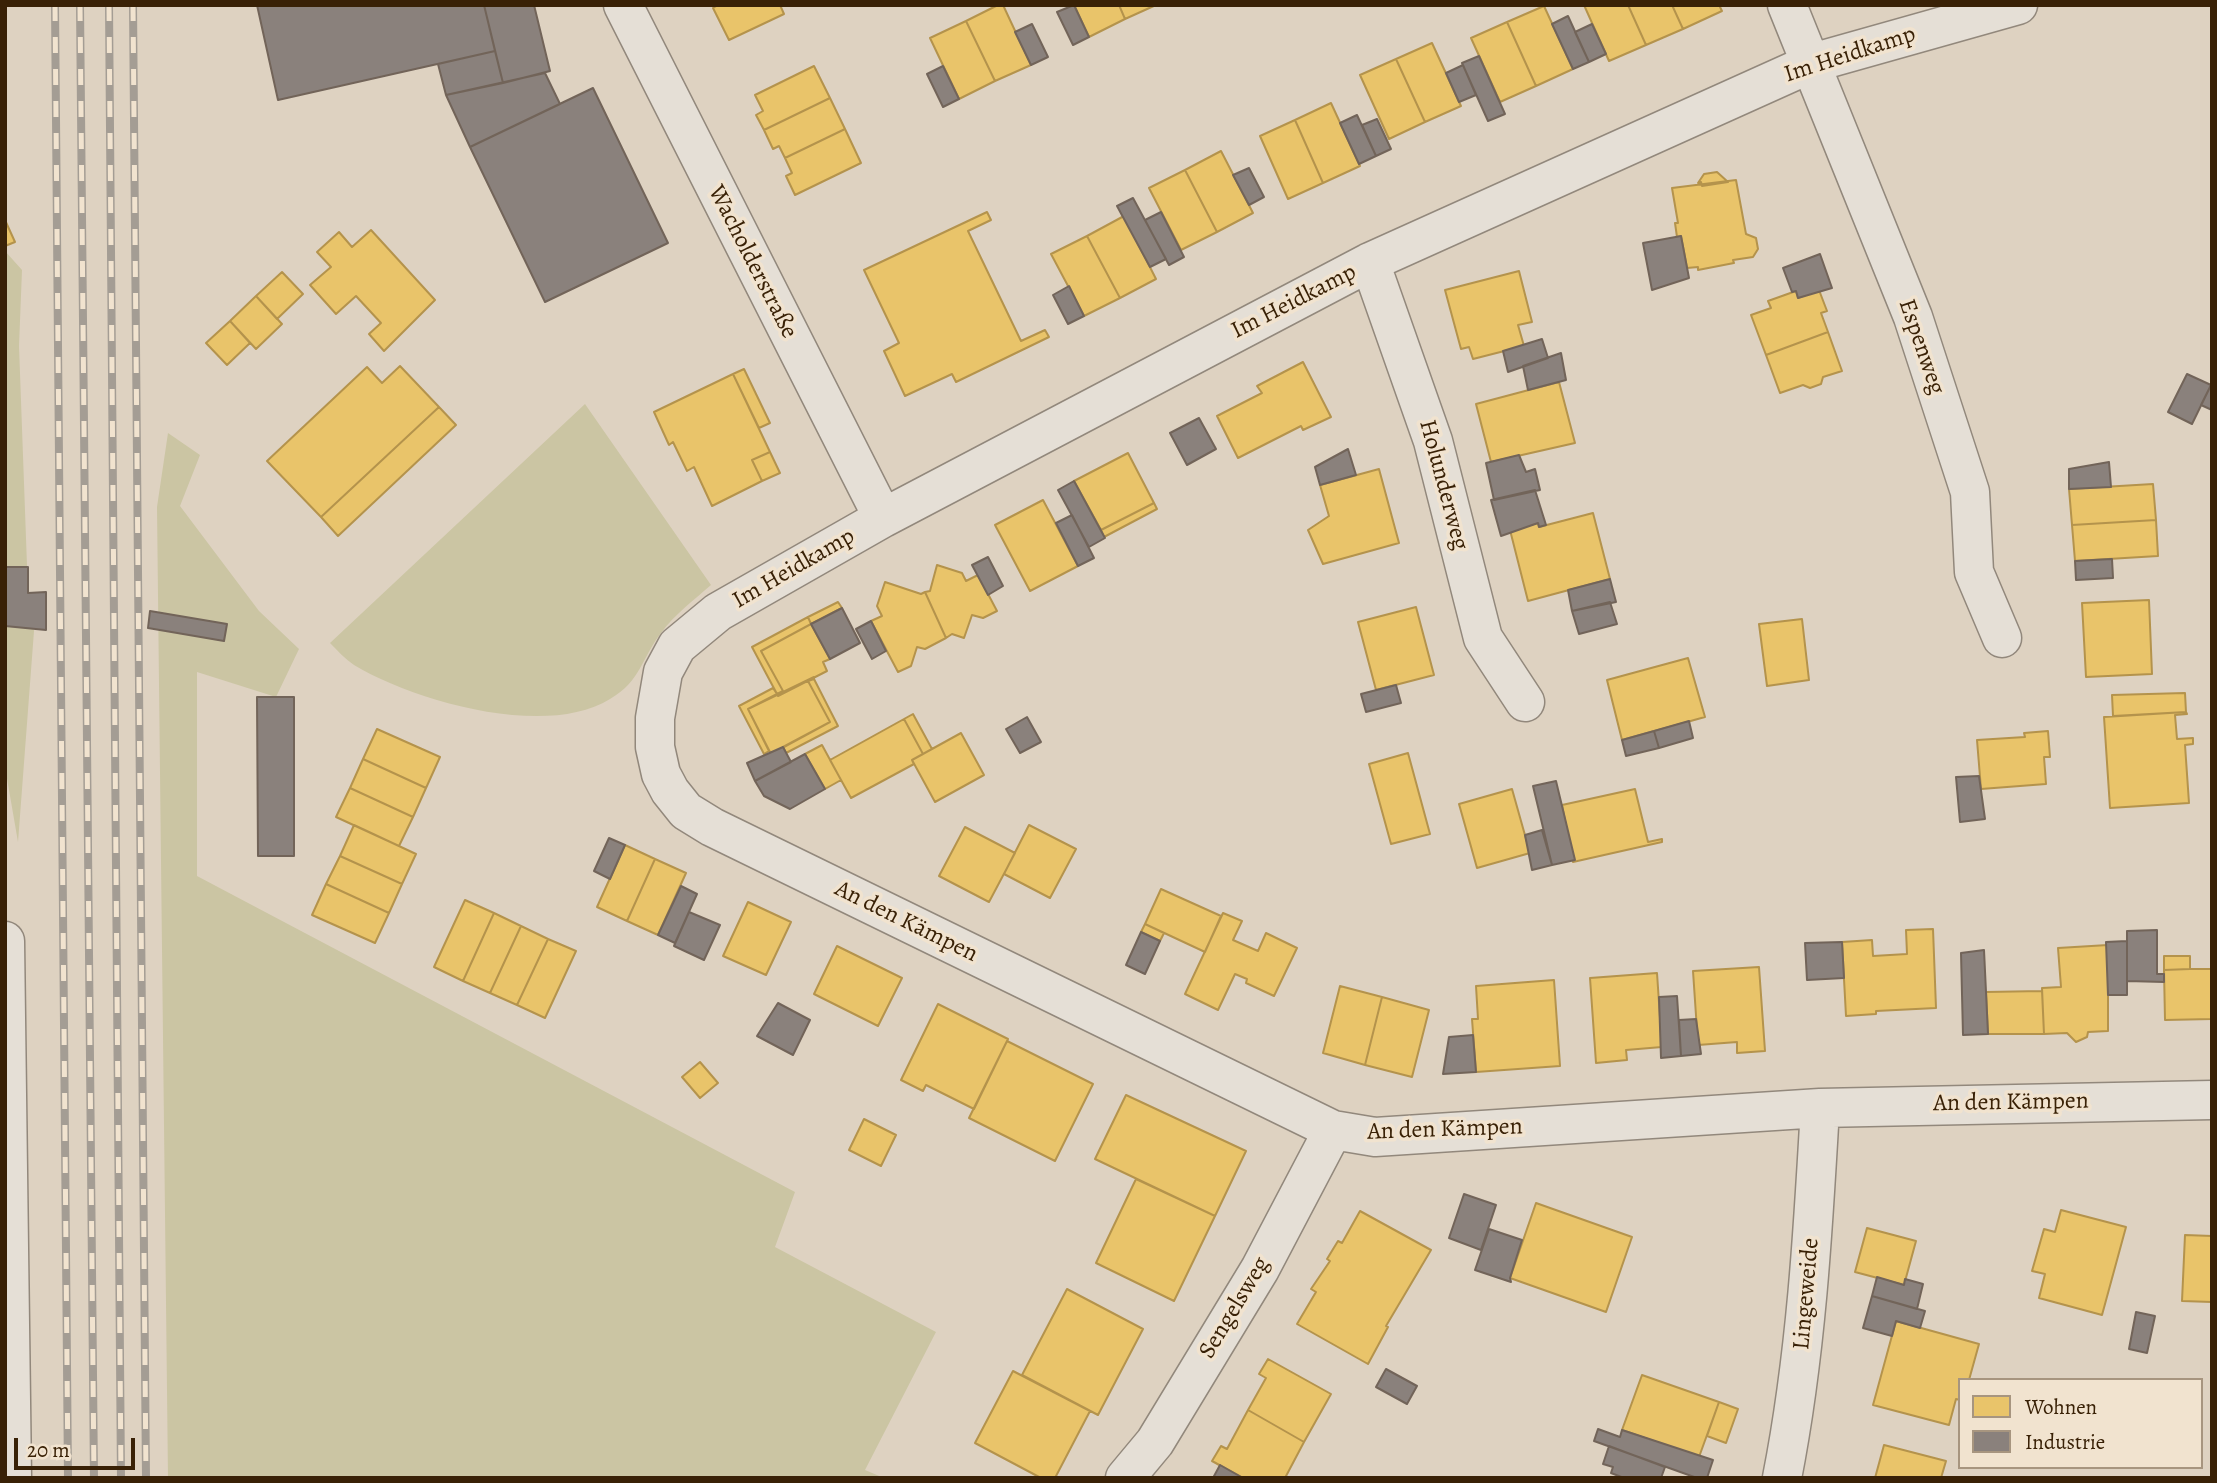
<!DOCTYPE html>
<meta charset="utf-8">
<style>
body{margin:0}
#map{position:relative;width:2217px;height:1483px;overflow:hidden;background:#ded2c1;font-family:Alegreya,serif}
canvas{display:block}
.frame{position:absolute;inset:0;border:7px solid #392106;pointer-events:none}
.legend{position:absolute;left:1958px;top:1378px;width:245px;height:91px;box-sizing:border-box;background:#f1e3cf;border:2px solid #a7957f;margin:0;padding:9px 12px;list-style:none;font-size:21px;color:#392106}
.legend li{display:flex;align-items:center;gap:14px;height:35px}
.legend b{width:35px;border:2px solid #a7957f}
.scale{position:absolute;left:14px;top:1438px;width:121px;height:32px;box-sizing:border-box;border:4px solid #392106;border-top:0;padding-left:9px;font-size:21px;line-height:24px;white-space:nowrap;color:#392106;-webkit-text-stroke:5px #f1e3cf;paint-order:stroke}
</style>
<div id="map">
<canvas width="2217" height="1483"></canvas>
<div class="frame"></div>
<ul class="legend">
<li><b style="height:19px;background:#e9c46a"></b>Wohnen</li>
<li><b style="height:19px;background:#8a817c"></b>Industrie</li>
</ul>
<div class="scale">20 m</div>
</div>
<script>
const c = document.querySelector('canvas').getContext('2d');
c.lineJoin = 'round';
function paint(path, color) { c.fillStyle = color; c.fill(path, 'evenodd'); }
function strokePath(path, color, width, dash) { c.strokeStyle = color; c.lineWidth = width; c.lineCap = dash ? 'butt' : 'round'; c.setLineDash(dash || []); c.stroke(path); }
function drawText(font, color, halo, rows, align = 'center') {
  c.font = font + ' Alegreya,serif'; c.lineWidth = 7; c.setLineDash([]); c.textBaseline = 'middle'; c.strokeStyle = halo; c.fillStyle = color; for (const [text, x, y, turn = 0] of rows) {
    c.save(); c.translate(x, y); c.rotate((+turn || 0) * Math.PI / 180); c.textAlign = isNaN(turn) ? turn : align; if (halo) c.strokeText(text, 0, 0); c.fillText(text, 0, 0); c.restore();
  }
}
paint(new Path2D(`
 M5 251 22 270 19 346 28 593 34 631 18 842 5 767Z
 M585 404 711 585C694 600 675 614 661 633 641 659 641 681 610 699 546 739 414 701 354 665 345 659 337 650 330 643Z
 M168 433 200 455 180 506 259 611 299 649 276 697 197 672V876L795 1192 775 1247 936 1332 865 1470 884 1478H168L157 507Z`), '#cbc5a3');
const homes = new Path2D(`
 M718 5H780L784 14 729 40 713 8Z
 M998 5H1003L1031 65 995 81 966 21Z
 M1074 5H1119L1125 19 1089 37Z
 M1119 5H1156L1125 19Z
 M1584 5H1628L1646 45 1609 61Z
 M1628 5H1672L1683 29 1646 45Z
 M1672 5H1719L1722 11 1683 29Z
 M1544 6 1573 69 1536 86 1507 22Z
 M966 21 995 81 959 99 930 38Z
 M1507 22 1536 86 1500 102 1471 38Z
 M1432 43 1461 106 1425 122 1396 59Z
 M1396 59 1425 122 1389 139 1360 75Z
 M814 66 830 98 764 130 756 115 763 111 755 95Z
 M830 98 845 129 785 158 779 146 773 149 764 130Z
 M1331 103 1360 166 1323 183 1295 120Z
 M1295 120 1323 183 1288 199 1260 136Z
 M845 129 861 163 795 195 786 176 792 173 785 158Z
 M1221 151 1253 213 1217 232 1185 170Z
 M1185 170 1217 232 1181 250 1149 188Z
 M1717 172 1728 182 1702 186 1701 182 1698 183 1704 174Z
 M1736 180 1746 234 1756 238 1758 249 1753 257 1733 260 1734 263 1698 270V267L1687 268 1681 236 1677 237 1675 223H1678L1672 188Z
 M987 212 991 220 968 231 1021 341 1045 330 1049 337 956 382 952 374 905 396 884 351 899 343 864 270Z
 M1124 216 1156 279 1120 298 1087 236Z
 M5 220 15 242 5 246Z
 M371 230 435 300 384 351 369 334 381 323 356 296 336 314 310 285 331 267 317 252 339 232 352 247Z
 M1087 236 1120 298 1084 316 1051 254Z
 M1519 271 1532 322 1518 325 1524 346 1473 359 1469 347 1461 349 1445 290Z
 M282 272 303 294 277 319 256 296Z
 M1819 290 1827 311 1821 313 1828 332 1766 355 1751 315 1771 308 1768 301 1796 291 1798 298Z
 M256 296 282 324 256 349 230 321Z
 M230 321 250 343 227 365 206 343Z
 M1828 332 1842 371 1823 377 1821 384 1810 388 1803 385 1780 393 1766 355Z
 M1303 362 1331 417 1303 430 1301 426 1238 458 1217 416 1262 393 1257 386Z
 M400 366 439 407 321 517 267 461 367 367 382 383Z
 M744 369 770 423 759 428 733 374Z
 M733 374 770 452 752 460 762 481 712 506 694 467 687 471 673 442 669 445 654 412Z
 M1559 382 1575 443 1491 462 1476 404Z
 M439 407 456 425 338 536 321 517Z
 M770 452 780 473 762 481 752 460Z
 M1128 453 1154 503 1101 530 1074 481Z
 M1379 469 1399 543 1323 564 1308 530 1329 516 1320 485Z
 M2153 484 2156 520 2072 525 2069 489Z
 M1043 500 1078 566 1030 591 995 525Z
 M1154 503 1157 509 1104 537 1101 530Z
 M1593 513 1610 579 1528 601 1510 530 1538 523 1539 527Z
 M2156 520 2158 556 2075 561 2072 525Z
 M937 565 962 573 966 581 978 575 997 611 983 618 972 615 964 638 952 634 946 638 925 592 930 591Z
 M885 582 921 594 925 592 946 638 925 649 917 647 911 666 898 672 871 621 882 616 877 606Z
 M2149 600 2152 674 2086 677 2082 603Z
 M838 602 842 608 811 624 808 617Z
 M1416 607 1434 675 1376 690 1358 622Z
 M808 617 811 624 761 651 783 691 777 694 752 647Z
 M1802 619 1809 680 1767 686 1759 624Z
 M811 624 830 659 823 662 827 671 778 696 783 691 761 651Z
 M1688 658 1705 717 1622 740 1607 680Z
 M814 677 808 681 830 722 771 754 748 709Z
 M814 679 838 726 786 753 783 747 830 722 808 681Z
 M773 688 777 694 748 709 769 751 764 754 739 706Z
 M2185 693 2186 712 2113 716 2112 695Z
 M2186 712 2187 714 2175 715 2177 739 2193 738V744L2185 745 2189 803 2110 808 2104 717Z
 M913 714 932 749 923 754 904 719Z
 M904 719 923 754 912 760 914 764 851 798 830 760Z
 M377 729 440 757 426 788 363 759Z
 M2048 731 2050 757H2044L2046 784 1981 789 1977 740 2025 737 2024 733Z
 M961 733 984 775 935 802 912 760Z
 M822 745 841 780 825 789 805 754Z
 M1408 753 1430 834 1391 844 1369 764Z
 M363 759 426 788 413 817 350 788Z
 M350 788 413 817 399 846 336 817Z
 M1512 789 1530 853 1477 868 1459 804Z
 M1635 789 1648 842 1662 839V842L1573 862 1562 805Z
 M354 825 416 854 402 884 340 856Z
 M1029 825 1076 849 1050 898 1004 874Z
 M965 827 1015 853 989 902 939 876Z
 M625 845 655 859 627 921 597 907Z
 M340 856 402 884 389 913 326 884Z
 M655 859 686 873 658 935 627 921Z
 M326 884 389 913 375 943 312 915Z
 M1161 889 1221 916 1205 952 1145 924Z
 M465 900 494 913 463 981 434 967Z
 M748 902 791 922 766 975 723 956Z
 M494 913 521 926 490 993 463 981Z
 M1223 913 1242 921 1233 940 1258 951 1266 933 1297 948 1274 996 1246 983 1247 979 1235 974 1218 1010 1185 994Z
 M1145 924 1164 933 1160 941 1141 932Z
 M521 926 548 939 517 1005 490 993Z
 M1933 929 1936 1008 1876 1011V1014L1846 1016 1842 942 1872 940 1873 956 1907 954 1906 930Z
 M548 939 576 951 545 1018 517 1005Z
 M2108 945V1031L2088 1032 2087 1037 2076 1042 2067 1033 2044 1034 2042 988 2061 987 2058 948Z
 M837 946 902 978 878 1026 814 994Z
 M2164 956H2190V969L2164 970Z
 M1759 967 1765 1051 1737 1053V1042L1698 1045 1693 971Z
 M2190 969H2212V1019L2165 1020 2164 970Z
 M1657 973 1662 1047 1626 1050 1627 1060 1596 1063 1590 978Z
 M1554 980 1560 1066 1476 1072 1472 1019H1478L1476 986Z
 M1340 986 1382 997 1365 1065 1323 1053Z
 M2042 991 2044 1034H1988L1986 992Z
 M1382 997 1429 1010 1412 1077 1365 1065Z
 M938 1004 1008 1039 974 1109 926 1085 923 1091 901 1080Z
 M1007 1041 1093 1084 1055 1161 969 1118Z
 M700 1062 718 1083 700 1098 682 1077Z
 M1126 1095 1246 1151 1215 1216 1095 1159Z
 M864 1119 896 1135 881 1166 849 1150Z
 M1136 1179 1215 1216 1174 1301 1096 1263Z
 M1536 1203 1632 1237 1606 1312 1510 1278Z
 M2061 1210 2126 1227 2102 1315 2039 1298 2045 1274 2032 1271 2044 1229 2055 1232Z
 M1360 1211 1431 1250 1386 1326 1388 1327 1368 1364 1297 1324 1316 1292 1311 1289 1330 1261 1327 1259 1338 1241 1342 1243Z
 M1867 1228 1916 1241 1904 1285 1855 1272Z
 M2185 1235 2212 1236V1302L2182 1301Z
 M1067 1289 1143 1329 1098 1415 1022 1375Z
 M1896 1321 1979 1344 1969 1380H1960V1400L1956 1399 1949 1425 1873 1405Z
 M1268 1359 1331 1394 1304 1442 1248 1410 1266 1378 1259 1374Z
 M1013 1371 1090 1411 1055 1478H1041L975 1443Z
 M1642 1375 1719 1402 1699 1457 1622 1430Z
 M1719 1402 1738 1409 1726 1443 1707 1436Z
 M1248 1410 1304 1442 1285 1478H1243L1212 1461 1221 1446 1227 1449Z
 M1884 1445 1946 1461 1941 1478H1875Z`);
paint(homes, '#e9c46a');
strokePath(homes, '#b4934c', 2);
const industry = new Path2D(`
 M257 5H484L495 51 278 100Z
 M484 5H534L550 71 503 83Z
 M1074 5 1089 37 1073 45 1057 12Z
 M1568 16 1589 62 1573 69 1552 24Z
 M1032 24 1048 57 1031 65 1015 32Z
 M1592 24 1606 54 1589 62 1575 32Z
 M495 51 503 83 446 95 438 64Z
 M1479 56 1505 114 1488 121 1462 63Z
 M1463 65 1476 95 1459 102 1446 73Z
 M943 66 959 99 943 107 927 74Z
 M545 73 560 104 470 147 446 95Z
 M593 88 668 243 545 302 470 147Z
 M1357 115 1376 156 1359 164 1340 123Z
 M1377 119 1391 149 1376 156 1362 125Z
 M1249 168 1264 197 1249 205 1233 175Z
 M1133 198 1166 259 1150 267 1117 206Z
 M1161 212 1184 257 1169 265 1145 220Z
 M1681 236 1689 278 1652 290 1643 243Z
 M1820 254 1832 288 1798 298 1796 291 1792 292 1783 268Z
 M1069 286 1084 316 1068 324 1053 295Z
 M1542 339 1548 358 1508 372 1503 351Z
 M1561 353 1566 380 1528 390 1523 366Z
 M2187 374 2211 385 2192 424 2168 412Z
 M2212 383V410L2201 405Z
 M1199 418 1216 449 1187 465 1170 433Z
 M1348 449 1356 475 1320 485 1315 467Z
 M1519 455 1526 472 1535 469 1540 490 1494 500 1486 463Z
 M2109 462 2111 487 2069 489V469Z
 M1074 481 1105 538 1089 547 1058 490Z
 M1535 490 1546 525 1539 527 1538 523 1501 536 1491 500Z
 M1072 515 1094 558 1078 566 1056 523Z
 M988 557 1003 586 988 595 972 565Z
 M2112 559 2113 578 2076 580 2075 561Z
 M5 567H28V593L46 592V630L5 626Z
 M1610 579 1616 602 1572 611 1568 590Z
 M1610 602 1617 624 1579 634 1572 611Z
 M842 608 860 643 830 659 811 624Z
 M150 611 227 624 224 641 148 628Z
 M871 621 886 651 872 659 856 629Z
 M1396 685 1401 703 1366 712 1361 694Z
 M257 697H294V856H258Z
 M1027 717 1041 742 1020 753 1006 729Z
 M1689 721 1693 738 1659 748 1654 731Z
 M1654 731 1659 748 1626 756 1622 740Z
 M783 747 791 762 755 781 747 763Z
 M805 754 825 789 790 809 764 796 755 781Z
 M1979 776 1985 819 1960 822 1956 777Z
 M1556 781 1575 860 1552 865 1533 786Z
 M1542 830 1552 865 1532 870 1525 835Z
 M609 838 625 845 610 879 594 871Z
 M681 886 697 894 675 943 658 935Z
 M689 912 720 925 704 960 674 946Z
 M2157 930V974H2164V982L2127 981V931Z
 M1141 932 1160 941 1145 974 1126 965Z
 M2127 941V995H2108L2106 942Z
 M1842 942 1844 978 1807 980 1805 943Z
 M1984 950 1988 1034 1963 1035 1961 953Z
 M1677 996 1681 1056 1661 1058 1659 997Z
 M778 1003 810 1020 793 1055 757 1036Z
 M1696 1019 1701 1054 1681 1056 1679 1020Z
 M1473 1035 1476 1072 1443 1074 1449 1037Z
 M1464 1194 1496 1205 1481 1250 1449 1238Z
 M1489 1229 1522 1240 1510 1278 1511 1282 1475 1270Z
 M1877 1277 1904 1285 1905 1279 1923 1284 1917 1309 1872 1296Z
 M1872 1296 1925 1311 1920 1328 1896 1321 1892 1336 1863 1328Z
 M2136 1312 2155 1316 2147 1353 2129 1349Z
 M1386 1369 1417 1386 1407 1404 1376 1387Z
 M1598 1429 1620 1437 1622 1430 1713 1460 1707 1478H1697L1594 1441Z
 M1609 1446 1665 1467 1661 1478H1624L1611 1473 1613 1467 1603 1464Z
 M1220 1465 1243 1478H1213Z`);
paint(industry, '#8a817c');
strokePath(industry, '#726459', 2);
const minor = new Path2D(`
 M623 5 883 518
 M1787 5 1913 317 1970 492 1974 572 2002 638
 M2018 5 1812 63 1370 262 883 518 718 612 677 646 663 672 655 718V747L661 774 670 791 686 811 712 827 1333 1130 1375 1137 1820 1108 2212 1100
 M1370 262 1433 441 1483 638 1525 702
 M5 941 12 1478
 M1125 1478 1155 1442 1260 1269 1333 1130
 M1782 1478C1806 1356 1813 1232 1820 1108`);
strokePath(minor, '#92887c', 41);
strokePath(minor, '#e5dfd6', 38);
const rail = new Path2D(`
 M55 5 68 1478
 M80 5 94 1478
 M109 5 121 1478
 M133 5 146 1478`);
strokePath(rail, '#a49d94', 8);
strokePath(rail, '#f1e3cf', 5, [16]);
drawText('24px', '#392106', '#f1e3cf', [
 ["Im Heidkamp",1850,55,-18],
 ["Wacholderstraße",752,262,63],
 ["Im Heidkamp",1294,302,-27],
 ["Espenweg",1921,347,71],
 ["Holunderweg",1443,485,75],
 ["Im Heidkamp",794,569,-30],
 ["An den Kämpen",906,922,26],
 ["An den Kämpen",2011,1103,-1],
 ["An den Kämpen",1445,1130,-2],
 ["Lingeweide",1807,1294,-85],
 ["Sengelsweg",1235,1308,-59]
]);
</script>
